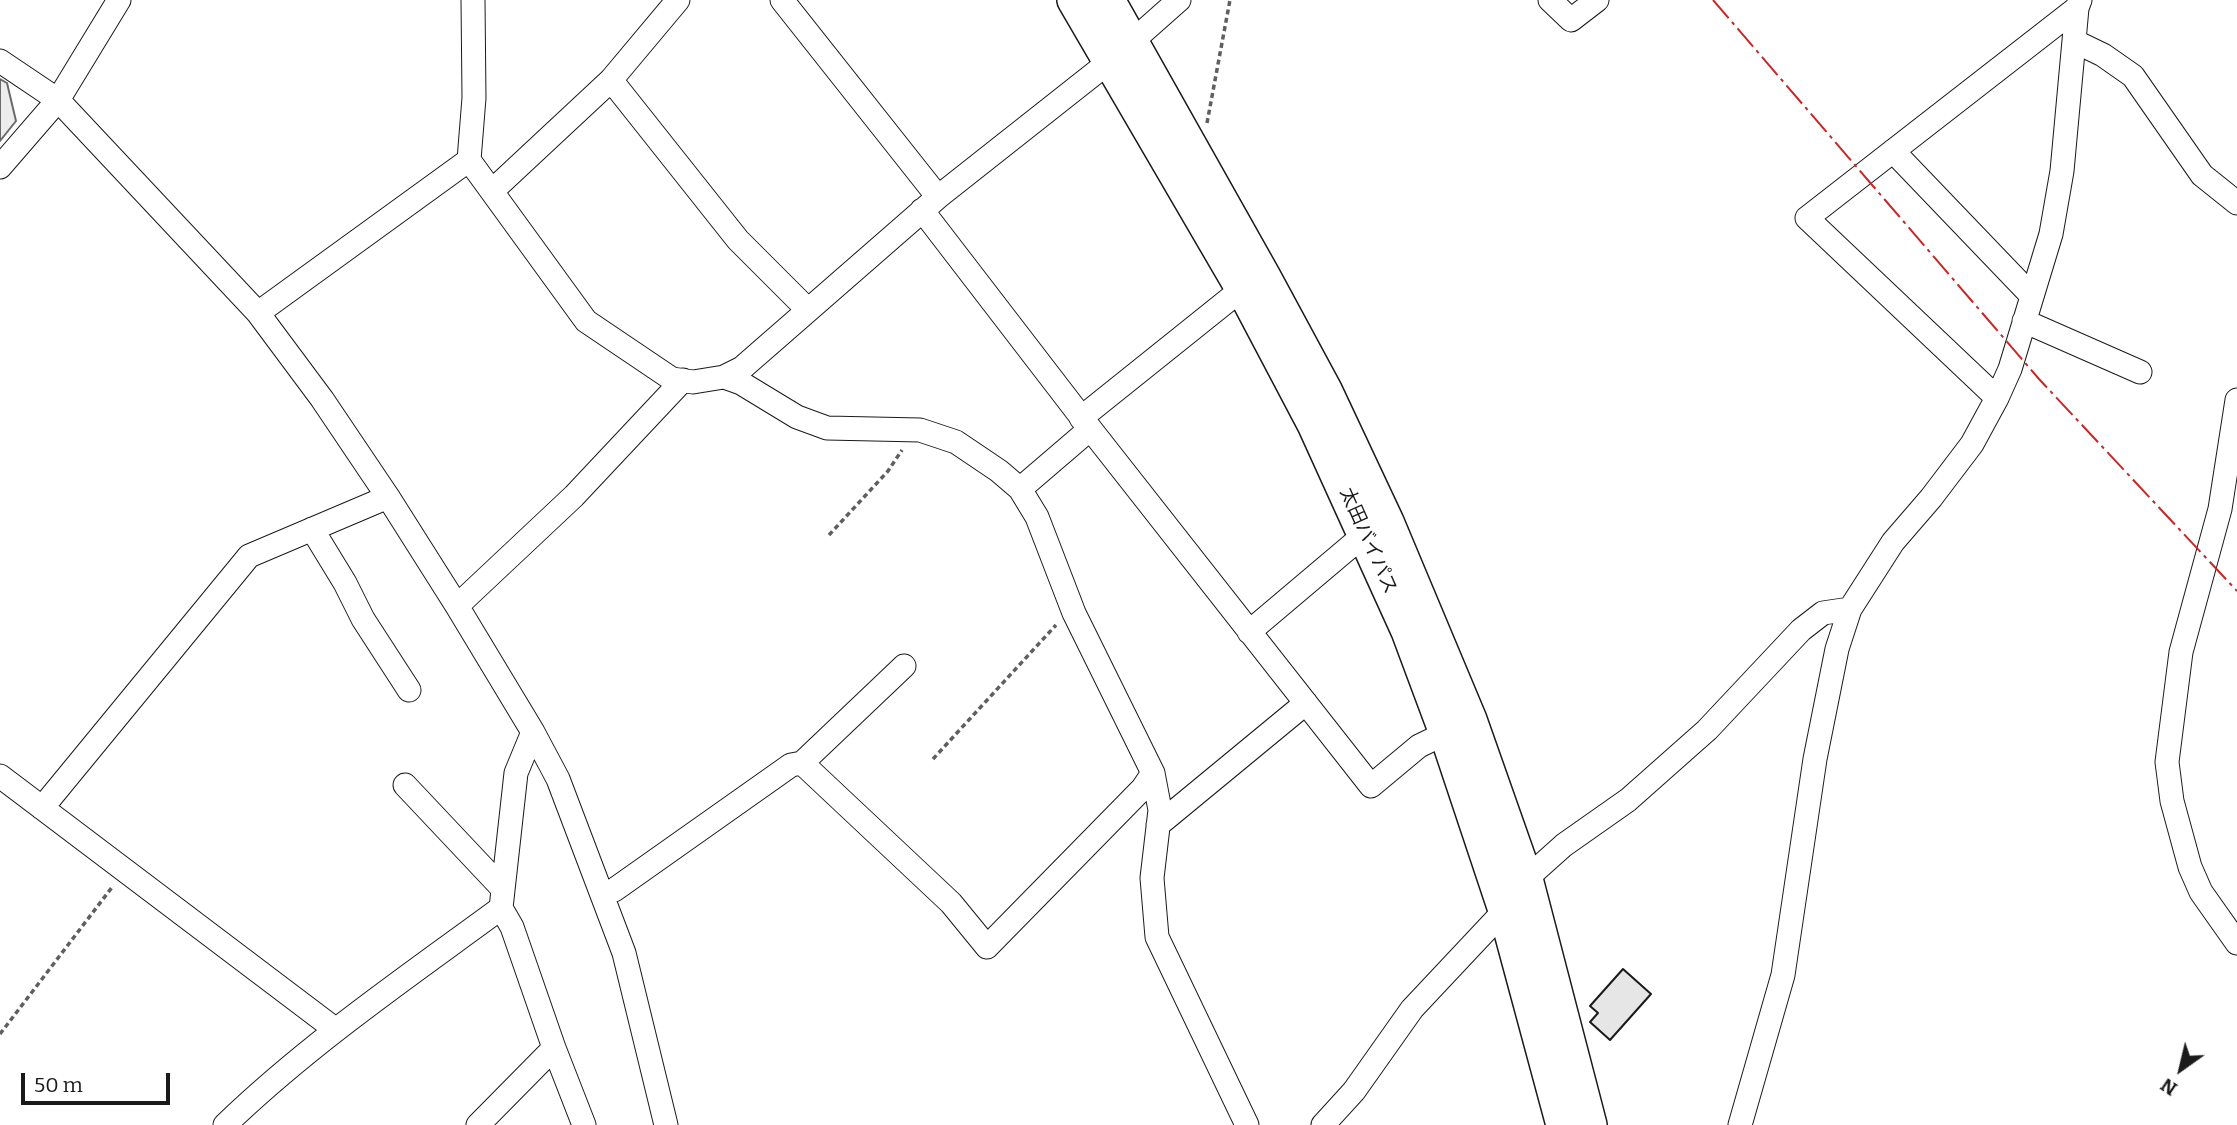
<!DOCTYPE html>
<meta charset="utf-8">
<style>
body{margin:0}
#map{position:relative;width:2237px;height:1125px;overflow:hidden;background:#fff;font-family:Bitter,serif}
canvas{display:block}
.north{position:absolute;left:2146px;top:1034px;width:70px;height:70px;-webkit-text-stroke:5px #fff;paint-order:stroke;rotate:214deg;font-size:19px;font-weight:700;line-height:28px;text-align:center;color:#1a1a1a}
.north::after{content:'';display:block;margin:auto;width:24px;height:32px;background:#1a1a1a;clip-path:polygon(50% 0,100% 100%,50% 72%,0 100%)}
.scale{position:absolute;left:21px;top:1073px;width:149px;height:32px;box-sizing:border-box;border:4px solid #1a1a1a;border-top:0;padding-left:9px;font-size:21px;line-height:24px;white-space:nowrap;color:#1a1a1a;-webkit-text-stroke:5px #fff;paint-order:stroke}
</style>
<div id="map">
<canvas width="2237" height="1125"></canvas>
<div class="north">N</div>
<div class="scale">50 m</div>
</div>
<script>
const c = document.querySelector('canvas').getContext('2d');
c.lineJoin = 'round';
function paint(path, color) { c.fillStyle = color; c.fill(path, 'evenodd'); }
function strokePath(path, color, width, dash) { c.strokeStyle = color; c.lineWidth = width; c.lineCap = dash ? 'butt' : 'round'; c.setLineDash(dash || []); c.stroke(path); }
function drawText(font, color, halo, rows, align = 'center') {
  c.font = font + ' Bitter,"Noto Sans JP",serif'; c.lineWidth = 5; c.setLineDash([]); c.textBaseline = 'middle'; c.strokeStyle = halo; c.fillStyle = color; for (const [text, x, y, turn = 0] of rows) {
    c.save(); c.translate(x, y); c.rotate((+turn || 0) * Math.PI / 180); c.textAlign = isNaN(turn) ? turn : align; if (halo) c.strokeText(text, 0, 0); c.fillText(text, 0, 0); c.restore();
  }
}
const built = new Path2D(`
 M0 79 7 83 16 121 0 141Z`);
paint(built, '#ededed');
strokePath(built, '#6a6a6a', 2);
const building = new Path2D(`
 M1623 969 1651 994 1610 1040 1590 1022 1598 1013 1590 1006Z`);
paint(building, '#e6e6e6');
strokePath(building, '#1a1a1a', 2);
const minor = new Path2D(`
 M473 0 474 98 469 160 586 321 672 379 693 382 724 377 742 368 938 197 1109 62 1179 0
 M782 0 938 197
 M1550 0 1571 20 1597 0
 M2074 41 2103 55 2133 76 2202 175 2237 203
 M0 61 58 100 258 313 322 399 388 497 457 606 533 732 558 779 624 953 666 1125
 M611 80 738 240 808 310
 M1893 151 2032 296
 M0 167 58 100 119 0
 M492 191 611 80 678 0
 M922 210 1085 422 1371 786 1419 746 1446 733
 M258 313 469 160
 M2024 321 2140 372
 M724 377 741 383 797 417 827 428 920 430 956 442 999 471 1020 489 1037 517 1074 613 1153 773 1160 810 1152 878 1157 937 1247 1125
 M1997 398 1807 218 2077 8
 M2237 400 2220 509 2181 652 2167 762 2172 801 2190 867 2201 892 2237 943
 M1081 418 1242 289
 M1020 489 1090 429
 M312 529 345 583 363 619 409 690
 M457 606 574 496 683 380
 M1249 632 1365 534
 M802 763 951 903 987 947 1143 788 1153 773
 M0 776 336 1030
 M405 785 503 889
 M42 808 249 556 388 497
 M1158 825 1306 703
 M603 892 614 890 791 765 802 763 904 666
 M501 908 512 927 554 1048 584 1125
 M225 1125C309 1044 407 977 501 908L516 773 533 732
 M478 1125 554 1048
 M1323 1125 1354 1091 1412 1009 1505 910 1526 879 1564 845 1628 800 1707 730 1801 630 1823 613 1850 609
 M1740 1125 1783 975 1815 759 1837 649 1850 609 1893 542 1931 498 1972 444 1997 398 2010 369 2051 234 2062 171 2077 8 2080 0`);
const highway = new Path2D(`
 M1074 0 1246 295 1314 424 1408 631 1446 733 1505 910 1563 1125
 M1108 0 1264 277 1325 390 1387 522 1470 720 1526 879 1590 1125`);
strokePath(minor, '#1a1a1a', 25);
strokePath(highway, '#1a1a1a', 36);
strokePath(new Path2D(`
 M1207 123 1230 0
 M829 535 888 471 902 450
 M933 759 1056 625
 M0 1034 113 886`), '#5f5f5f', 3.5, [5, 3.5]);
strokePath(minor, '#fff', 23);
strokePath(highway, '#fff', 33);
strokePath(new Path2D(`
 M1713 0 2039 379 2237 591`), '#c62828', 2, [24, 5, 3.5, 5]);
drawText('19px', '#1a1a1a', '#fff', [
 ["太田バイパス",1368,541,66]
]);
</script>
